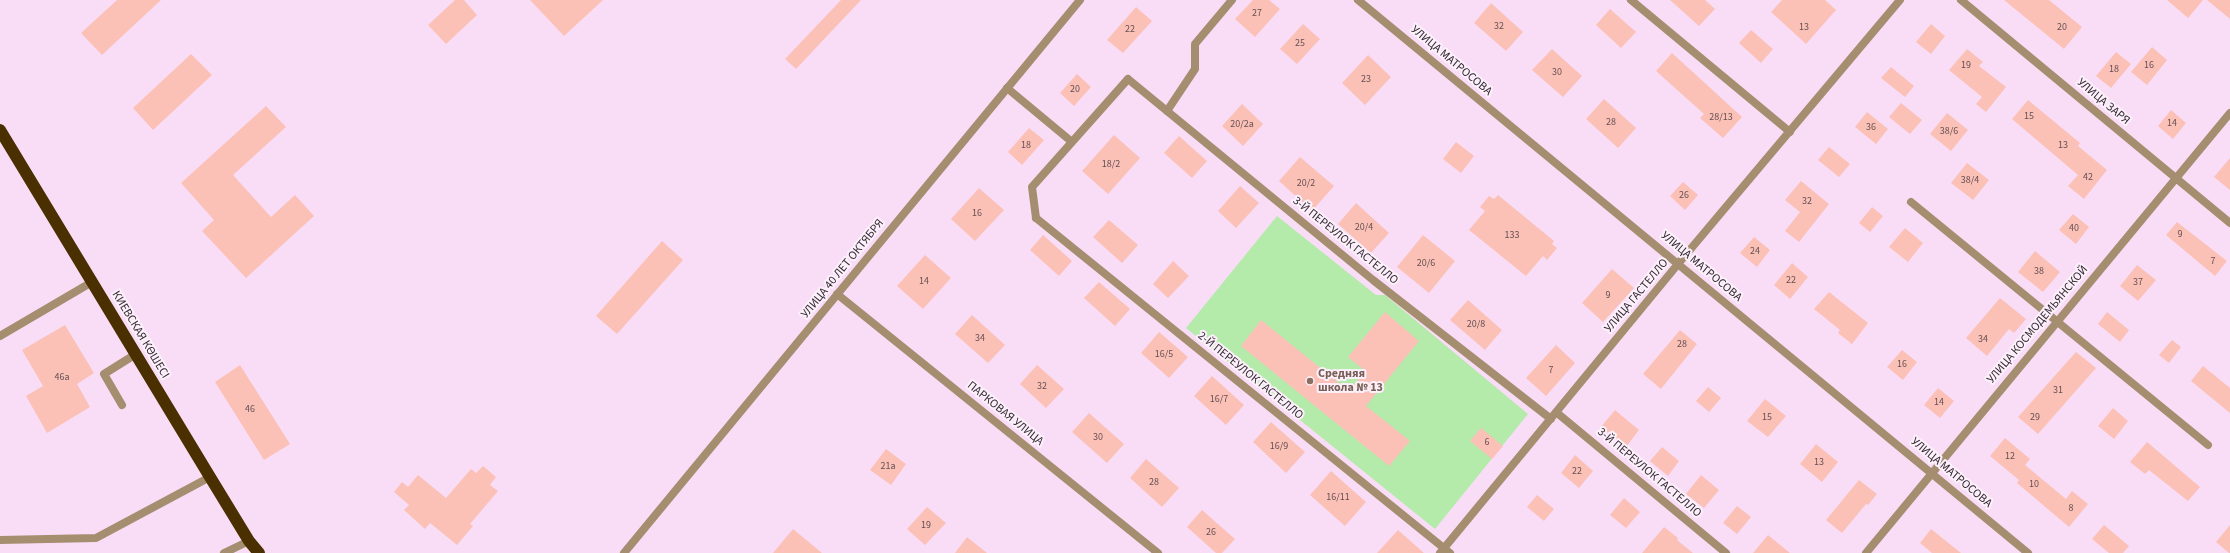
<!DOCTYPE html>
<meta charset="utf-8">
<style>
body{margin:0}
canvas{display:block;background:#f9ddf7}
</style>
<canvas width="2230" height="553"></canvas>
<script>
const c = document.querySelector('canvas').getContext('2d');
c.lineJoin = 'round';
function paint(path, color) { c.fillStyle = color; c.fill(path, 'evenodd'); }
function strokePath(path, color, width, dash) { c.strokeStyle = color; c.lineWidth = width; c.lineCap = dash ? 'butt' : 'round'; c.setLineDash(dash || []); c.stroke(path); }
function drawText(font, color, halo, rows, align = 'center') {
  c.font = font + ' "Source Sans 3",sans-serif'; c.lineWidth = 4; c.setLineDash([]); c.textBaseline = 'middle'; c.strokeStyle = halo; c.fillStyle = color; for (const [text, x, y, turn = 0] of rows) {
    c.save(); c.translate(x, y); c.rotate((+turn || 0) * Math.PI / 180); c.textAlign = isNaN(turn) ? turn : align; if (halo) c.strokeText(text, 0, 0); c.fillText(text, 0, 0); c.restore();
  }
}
paint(new Path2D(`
 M1277 216 1376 295H1385L1528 414 1435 529 1186 328Z`), '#b4eaaa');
paint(new Path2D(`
 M117 0H161L102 55 81 33Z
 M455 0H464L477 15 446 44 428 25Z
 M530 0H603L564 36Z
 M841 0H861L796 69 785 59Z
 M1253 0H1269L1280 9 1255 37 1235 19Z
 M1670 0H1705L1715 9 1699 26Z
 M1782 0H1825L1836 10 1806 44 1771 12Z
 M2004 0H2049L2082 27 2064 49Z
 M2167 0H2203L2188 18Z
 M2207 0H2230V19Z
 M1491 3 1523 32 1506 51 1474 23Z
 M1136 7 1152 21 1123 53 1107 40Z
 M1610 9 1636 32 1621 48 1596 25Z
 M1303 24 1320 39 1297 64 1280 49Z
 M1931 24 1945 36 1931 54 1916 42Z
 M1751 30 1773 49 1761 63 1739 43Z
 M2152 47 2167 60 2147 85 2131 72Z
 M1552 49 1582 76 1563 97 1532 70Z
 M1967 49 1983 62 1979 66 2006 87 1986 112 1976 104 1982 97 1949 70Z
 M2116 52 2131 64 2111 88 2096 76Z
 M1672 53 1742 117 1723 138 1700 118 1704 114 1656 71Z
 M191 54 212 75 153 130 133 108Z
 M1368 55 1391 77 1365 105 1342 83Z
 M1891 67 1914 86 1905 97 1881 78Z
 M1077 74 1091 87 1074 106 1060 93Z
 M1604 99 1636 128 1618 148 1586 119Z
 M2028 100 2080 143 2078 146 2107 170 2084 199 2068 186 2078 175 2012 119Z
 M1901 103 1922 120 1910 134 1889 117Z
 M1242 104 1263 124 1243 146 1222 126Z
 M266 106 286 127 233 175 271 217 295 195 314 216 246 278 202 231 214 220 181 183Z
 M2171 110 2186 123 2173 139 2158 126Z
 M1867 112 1888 129 1876 144 1855 127Z
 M1947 113 1968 130 1951 151 1930 134Z
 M1029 128 1044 140 1022 165 1008 152Z
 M1114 135 1140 158 1108 194 1082 171Z
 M1179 136 1207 161 1192 178 1164 153Z
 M1456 142 1474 156 1461 173 1443 159Z
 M1829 147 1850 164 1839 177 1818 160Z
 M1300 157 1334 186 1312 211 1279 181Z
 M2230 158V190L2214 177Z
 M1967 163 1989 180 1973 200 1951 183Z
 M1801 181 1829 204 1799 242 1785 231 1800 212 1785 200Z
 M1683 182 1698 195 1685 210 1670 196Z
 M1240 186 1259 203 1236 228 1218 211Z
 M979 188 1004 210 975 241 951 219Z
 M1498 195 1554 241 1552 244 1557 248 1547 260 1543 256 1526 276 1469 230 1485 211 1480 207 1489 196 1494 199Z
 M1356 203 1389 233 1371 253 1338 224Z
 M1872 207 1883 216 1870 232 1859 223Z
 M2073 214 2089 227 2076 244 2059 230Z
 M1109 220 1138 245 1122 263 1093 237Z
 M2177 222 2227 261 2215 276 2166 235Z
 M1905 228 1923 243 1908 262 1889 247Z
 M1043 235 1072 261 1059 276 1030 250Z
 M1423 235 1455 261 1429 293 1397 267Z
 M1754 237 1770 250 1757 267 1740 253Z
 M662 241 683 260 617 334 596 316Z
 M2035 251 2060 272 2043 292 2018 272Z
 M925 255 951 278 923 309 897 286Z
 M1173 261 1189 276 1168 298 1153 284Z
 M1792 263 1808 277 1790 299 1774 285Z
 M2137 265 2156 280 2138 301 2120 286Z
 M1612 269 1634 288 1603 322 1582 303Z
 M1099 282 1130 309 1115 326 1084 298Z
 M1829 292 1868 323 1852 344 1838 333 1840 330 1814 309Z
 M2000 298 2026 319 2014 333 2009 329 1987 356 1966 338Z
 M1468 300 1502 330 1485 350 1450 320Z
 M1385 312 1419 341 1366 406 1410 441 1389 466 1241 346 1261 320 1349 391 1365 371 1348 357Z
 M2107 312 2129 330 2120 342 2098 324Z
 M972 315 1005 345 988 363 955 334Z
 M65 325 94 373 77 384 90 407 47 433 26 396 43 386 22 350Z
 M1680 330 1697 344 1661 389 1643 374Z
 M1159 332 1188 357 1169 378 1141 353Z
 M2172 340 2181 347 2169 363 2159 355Z
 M1556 345 1575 363 1546 396 1526 378Z
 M1902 350 1917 362 1903 380 1887 367Z
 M2076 352 2096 368 2038 434 2018 417Z
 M240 365 290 444 264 460 215 382Z
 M1037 365 1064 389 1046 408 1020 384Z
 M2203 366 2230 388V413L2191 381Z
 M1212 376 1244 405 1226 425 1194 396Z
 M1708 387 1721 398 1709 412 1696 401Z
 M1938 388 1954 401 1940 418 1924 405Z
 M1765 399 1786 416 1768 437 1747 421Z
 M2113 408 2128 421 2114 439 2098 426Z
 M1615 410 1639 430 1626 447 1601 427Z
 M1089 413 1124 444 1107 463 1072 432Z
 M1271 422 1305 452 1286 473 1253 442Z
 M1481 428 1503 446 1492 459 1470 441Z
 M2005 438 2030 459 2025 465 2066 499 2072 491 2088 504 2069 527 2017 483 2019 480 1990 456Z
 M2147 442 2200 487 2188 501 2149 470 2145 474 2130 462Z
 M1816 444 1838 462 1822 482 1800 464Z
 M1662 447 1679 461 1668 476 1650 461Z
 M886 449 906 464 891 485 870 470Z
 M1575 455 1593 471 1579 488 1561 473Z
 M1146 459 1179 488 1162 507 1130 478Z
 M483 466 496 477 490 485 498 491 470 524 473 526 457 545 430 523 425 529 404 510 409 505 394 492 402 482 408 487 418 475 446 498 471 469 476 473Z
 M1331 471 1366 502 1345 526 1310 495Z
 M1701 475 1719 490 1704 508 1686 494Z
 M1859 480 1877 494 1868 505 1866 504 1842 533 1826 520Z
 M1537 495 1554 509 1544 521 1527 507Z
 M1624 498 1640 512 1626 528 1610 515Z
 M1737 506 1751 517 1737 534 1723 523Z
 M927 507 946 523 925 545 907 529Z
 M1202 510 1235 539 1222 553H1216L1187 527Z
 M2104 525 2129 546 2123 553H2109L2092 539Z
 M2230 525V553H2229L2216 542Z
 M1664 527 1678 538 1677 540 1693 553H1642Z
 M793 529 822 553H773Z
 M1931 529 1961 553H1932L1920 543Z
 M1398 530 1424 553H1377Z
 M1768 535 1790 553H1753Z
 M967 537 987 553H955Z`), '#fbc1b6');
strokePath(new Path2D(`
 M1631 0 1790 132
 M1007 88 1072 142
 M1167 111 1195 69V44L1232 0
 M1911 202 2208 445
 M1036 218 1032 187 1128 79
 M0 336 92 282
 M122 405 104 374 136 354
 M0 540 96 538 210 477
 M224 553 249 541`), '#a58e6f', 8);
strokePath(new Path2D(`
 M1358 0 2028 553
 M1961 0 2230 223
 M1128 79 1373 280 1551 419
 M1036 218 1450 553
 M837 294 1158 553
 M1556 412 1726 553
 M624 553 1080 0
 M1440 553 1678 264 1900 0
 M1866 553 2230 113`), '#a58e6f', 8);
strokePath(new Path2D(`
 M0 130 210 477 249 541 259 553`), '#4a2f01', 12);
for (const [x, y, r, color] of [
 [1310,381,4,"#8d6e63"]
]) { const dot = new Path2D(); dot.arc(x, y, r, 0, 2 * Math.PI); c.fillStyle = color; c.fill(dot); strokePath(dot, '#fcf1fb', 1.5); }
drawText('10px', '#665054', null, [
 ["27",1257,14],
 ["32",1499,27],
 ["13",1804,28],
 ["20",2062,28],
 ["22",1130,30],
 ["25",1300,44],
 ["19",1966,66],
 ["16",2149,66],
 ["18",2114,70],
 ["30",1557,73],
 ["23",1366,80],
 ["20",1075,90],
 ["15",2029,117],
 ["28/13",1721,118],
 ["28",1611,123],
 ["14",2172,124],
 ["20/2а",1242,125],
 ["36",1871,128],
 ["38/6",1949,132],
 ["18",1026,146],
 ["13",2063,146],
 ["18/2",1111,165],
 ["42",2088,178],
 ["38/4",1970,181],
 ["20/2",1306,184],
 ["26",1684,196],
 ["32",1807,202],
 ["16",977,214],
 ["20/4",1364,228],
 ["40",2074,229],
 ["9",2180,235],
 ["133",1512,236],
 ["24",1755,252],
 ["7",2213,262],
 ["20/6",1426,264],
 ["38",2039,272],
 ["22",1791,281],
 ["14",924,282],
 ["37",2138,283],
 ["9",1608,296],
 ["20/8",1476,325],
 ["34",980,339],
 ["34",1983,340],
 ["28",1682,345],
 ["16/5",1164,355],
 ["16",1902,365],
 ["7",1551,371],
 ["46а",62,378],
 ["32",1042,387],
 ["31",2058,391],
 ["16/7",1219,400],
 ["14",1939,403],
 ["46",250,410],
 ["15",1767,418],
 ["29",2035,418],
 ["30",1098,438],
 ["6",1487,443],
 ["16/9",1279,447],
 ["12",2010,457],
 ["13",1819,463],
 ["21а",888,467],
 ["22",1577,472],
 ["28",1154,483],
 ["10",2034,485],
 ["16/11",1338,498],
 ["8",2071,509],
 ["19",926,526],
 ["26",1211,533]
]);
drawText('12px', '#352a34', '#fcf1fb', [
 ["УЛИЦА МАТРОСОВА",1451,61,40],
 ["УЛИЦА ЗАРЯ",2103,102,40],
 ["3-Й ПЕРЕУЛОК ГАСТЕЛЛО",1345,241,39],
 ["УЛИЦА МАТРОСОВА",1701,267,40],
 ["УЛИЦА 40 ЛЕТ ОКТЯБРЯ",843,269,-51],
 ["УЛИЦА ГАСТЕЛЛО",1637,296,-50],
 ["УЛИЦА КОСМОДЕМЬЯНСКОЙ",2038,325,-50],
 ["КИЕВСКАЯ КӨШЕСІ",140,335,59],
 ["2-Й ПЕРЕУЛОК ГАСТЕЛЛО",1250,376,39],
 ["ПАРКОВАЯ УЛИЦА",1005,414,39],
 ["3-Й ПЕРЕУЛОК ГАСТЕЛЛО",1649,473,40],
 ["УЛИЦА МАТРОСОВА",1951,473,40]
]);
drawText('bold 12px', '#785e54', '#fcf1fb', [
 ["Средняя",1318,374],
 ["школа № 13",1318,388]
], 'left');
</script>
